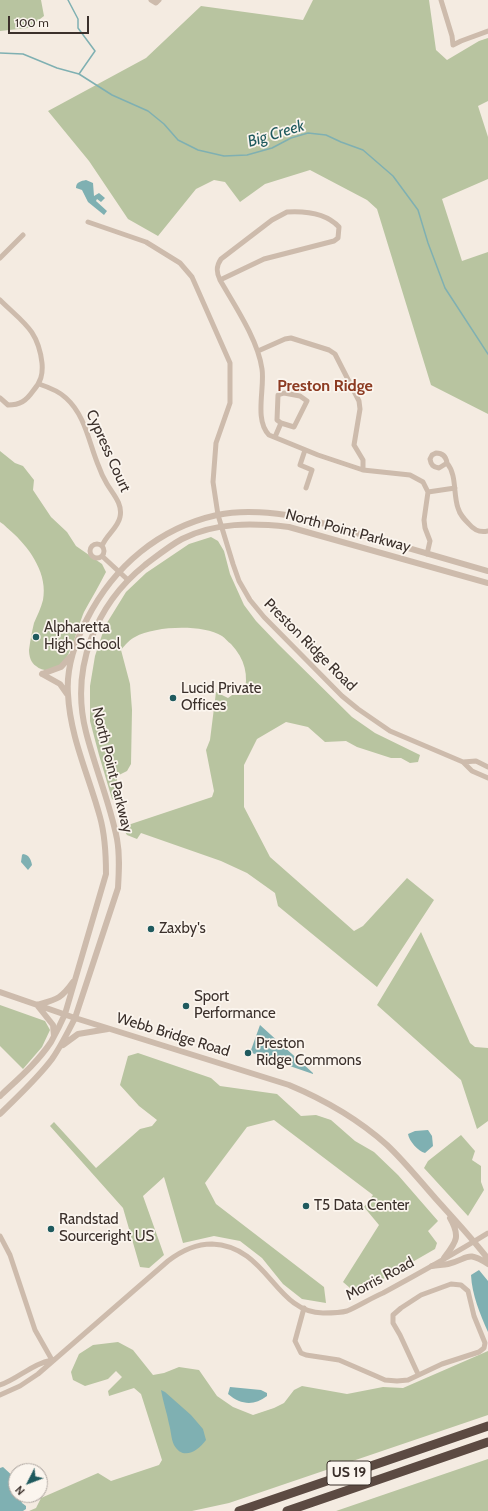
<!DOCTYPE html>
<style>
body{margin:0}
#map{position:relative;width:488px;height:1511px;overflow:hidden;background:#f4ebe1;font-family:Cabin,sans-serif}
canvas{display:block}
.north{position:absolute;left:8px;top:1463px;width:40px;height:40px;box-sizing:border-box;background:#fbf5ee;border:1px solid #aea6a0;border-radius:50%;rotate:228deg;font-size:11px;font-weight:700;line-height:16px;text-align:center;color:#3b302b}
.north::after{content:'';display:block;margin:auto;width:14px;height:18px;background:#1f5a5e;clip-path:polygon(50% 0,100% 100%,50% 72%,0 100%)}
.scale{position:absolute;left:8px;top:16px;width:81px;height:18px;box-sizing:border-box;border:2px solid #3b302b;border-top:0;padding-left:5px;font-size:12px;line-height:14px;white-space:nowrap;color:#3b302b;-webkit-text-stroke:3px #fbf5ee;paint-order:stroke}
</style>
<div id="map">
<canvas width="488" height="1511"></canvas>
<div class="north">N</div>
<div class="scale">100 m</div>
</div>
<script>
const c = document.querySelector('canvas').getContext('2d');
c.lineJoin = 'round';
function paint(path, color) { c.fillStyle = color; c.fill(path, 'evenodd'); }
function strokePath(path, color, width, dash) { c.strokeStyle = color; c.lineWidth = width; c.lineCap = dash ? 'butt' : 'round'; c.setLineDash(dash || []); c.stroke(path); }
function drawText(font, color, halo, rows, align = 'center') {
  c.font = font + ' Cabin,sans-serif'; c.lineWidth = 3.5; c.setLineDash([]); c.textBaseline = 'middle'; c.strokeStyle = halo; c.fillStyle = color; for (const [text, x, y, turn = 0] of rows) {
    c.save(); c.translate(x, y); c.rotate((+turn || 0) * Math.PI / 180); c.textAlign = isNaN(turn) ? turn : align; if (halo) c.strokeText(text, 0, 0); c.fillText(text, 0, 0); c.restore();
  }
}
paint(new Path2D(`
 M0 0H41L44 16 28 28 0 31Z
 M313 0H429L436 50 447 60 479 41 488 38V101L478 106 488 137V179L442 199 462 261 488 252V414L431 385 377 209 367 200 310 170 265 184 240 202 225 182 214 180 196 189 158 236 128 219 89 161 48 111 146 58 201 6 303 20Z
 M0 451 15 463 23 466 34 480 33 490 51 517 67 532 76 546 102 564 106 572C99 586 91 599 84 612 78 626 71 656 61 665 54 672 43 672 36 666 31 663 29 656 29 650 30 642 32 631 34 623 37 616 41 608 43 600 48 575 31 550 14 534 9 530 5 525 0 522Z
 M211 537 218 541 224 551 230 574 244 605 256 621 278 644 352 717 375 733 420 755 418 762 410 763 401 758H391L357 747 346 741 325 742 308 727 286 722 257 739 244 765V807L270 857 354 931 363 926 407 878 434 900 377 987 278 906 275 893 247 873 221 861 141 833 137 839 127 835 122 827 212 797 214 791 206 750 210 740 216 692 228 698 232 695H244C249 675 245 659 231 644 228 642 225 638 222 636 202 624 155 626 135 637 130 639 125 645 121 650L130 684 132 710 131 764 127 771 117 776V801L112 799 99 755 90 721V686L95 656 105 626 126 592 146 573 189 544Z
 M421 932 470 1043 475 1047 488 1048V1121L477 1129 461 1080 377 1005Z
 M0 1005 45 1021 50 1030 42 1047 23 1069 0 1046Z
 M138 1053 211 1078 220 1086 277 1094 301 1116 316 1115 331 1120 355 1141 374 1152 398 1175 438 1221 428 1231 437 1243 435 1249 357 1294 343 1282 379 1225 364 1207 373 1195 274 1120 247 1127 205 1183 216 1204 324 1287 326 1303 302 1299 283 1284 262 1258 240 1241 214 1236 183 1243 164 1177 143 1196 164 1255 149 1268 140 1267 123 1208 50 1126 54 1122 96 1168 140 1129 152 1126 157 1120 139 1106 120 1085 128 1056Z
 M461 1135 475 1151 472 1160 481 1166V1182L484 1190 468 1216 424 1168 428 1161Z
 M118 1342 133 1350 153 1375 164 1373 179 1367 199 1370 217 1396 233 1407 253 1415 274 1408 284 1403 294 1390 302 1386 347 1394 383 1387 403 1388 488 1351V1415L229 1503 192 1511H29L36 1508 41 1498 98 1473 111 1481 159 1465 162 1460 141 1394 134 1388 109 1396 108 1391 122 1377 116 1371 108 1379 85 1386 73 1380 71 1372 79 1354 93 1345Z
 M488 1459V1511H336Z`), '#b8c4a0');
paint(new Path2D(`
 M86 180 93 183 94 196 99 193 105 198 101 202 97 199 96 201 107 211 104 215 88 202 82 190 76 188C76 182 81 181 86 180Z
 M23 854C29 855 31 859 32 865L28 870 21 862 22 855Z
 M260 1025 313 1073V1074L252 1053 251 1050Z
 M428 1130 432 1136 433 1146 425 1153C418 1151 409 1141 408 1134L415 1131Z
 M479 1270 488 1281V1332C480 1314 472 1295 471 1275Z
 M230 1387 261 1390 267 1393V1396C254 1406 241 1405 228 1394Z
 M161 1390 165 1392 191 1415 203 1429 206 1440C198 1451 183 1461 174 1445 171 1439 171 1430 169 1424 167 1413 163 1402 161 1390Z
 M3 1467 16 1479V1495H19L22 1503 26 1506V1509L23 1511H0V1468Z`), '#7fb0b2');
strokePath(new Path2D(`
 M68 0 78 19V28L95 51 79 74
 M0 53 23 54 57 68 79 74 112 95 148 111 164 124 178 140 198 150 224 156 247 155 272 148 291 138 308 133 326 135 341 142 363 150 393 176 418 210 428 243 445 288 488 354`), '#7fb0b2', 1.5);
strokePath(new Path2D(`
 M151 0 156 3 159 0
 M441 0 452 36 453 45 461 41 488 31
 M287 212C304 211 326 213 339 227L338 238 334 241 264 259 220 280C216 272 216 266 221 259L272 220Z
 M88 222 146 242 180 263 192 277 230 363V403L216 443 213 482 218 515 233 564 239 581 250 600 264 617 342 696 358 709 390 731 463 762 472 771 488 778
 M0 258 23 235
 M220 280C235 306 258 340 262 369 265 388 254 420 269 435L318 455 363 470 410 475 423 482 428 492 424 520 425 528 430 541 427 554
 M0 300C22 322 38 329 42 363 43 374 41 382 33 391 26 401 20 405 8 405L0 398
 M258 351 285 339 291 338 329 350 335 354 359 401 360 409 354 445 363 460V470
 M39 384C48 387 59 391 66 398 86 416 89 444 99 467 101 473 104 479 107 484 113 494 123 504 120 517 118 528 106 535 102 546
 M284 393 300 396 307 401 294 427 281 423 277 420 278 395Z
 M275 437 281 423
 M305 450 300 465 312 470 306 488
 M436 453C442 453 446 456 447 463L439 468C433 467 431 465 430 459L432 455Z
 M447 463C457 475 453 494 458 508 460 515 464 519 469 524 474 530 480 533 488 531
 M428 492 455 488
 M90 551a7 7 0 1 1 14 0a7 7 0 1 1-14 0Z
 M102 556 128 580
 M463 762 476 761 488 767
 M0 1236 10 1255 35 1330 52 1360
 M304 1308 295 1341 301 1353 306 1355 339 1360 376 1376 385 1380 397 1381 408 1380 442 1364 479 1352 484 1348 485 1343 474 1316 468 1291 461 1285 451 1284 421 1295 401 1308 393 1315V1323L400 1335 418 1374
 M0 1385C18 1379 33 1363 52 1360
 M0 1395 20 1386 38 1374 168 1261C181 1251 195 1244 212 1244 268 1246 275 1313 323 1313 331 1313 340 1313 347 1311 359 1306 371 1298 383 1293 418 1274 454 1254 488 1233`), '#cdbbac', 5);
strokePath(new Path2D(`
 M42 674 60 684 67 694
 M42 674 61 667 70 657
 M0 992 75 1018 289 1085C325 1100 358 1119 387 1145 405 1162 420 1181 436 1199 454 1219 472 1238 488 1259
 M37 1005C57 999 61 999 73 982
 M37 1005 53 1025 54 1036
 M63 1045 78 1034 108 1029
 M0 1096C18 1079 37 1063 51 1042 56 1033 61 1023 65 1014L106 874C106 855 105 835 100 817 89 776 70 737 68 694 66 668 75 642 87 619 114 566 159 528 217 515 245 509 274 513 301 517L488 571
 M0 1114C18 1096 37 1079 52 1059 61 1046 68 1032 75 1018L118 888C119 871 120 855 117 839 110 803 95 768 86 732 70 669 95 605 145 565 157 556 169 546 182 539 215 522 253 523 289 527L488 583
 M444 1258C456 1242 461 1237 450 1218
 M432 1266C437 1265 443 1265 448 1264 469 1259 466 1250 488 1264`), '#cdbbac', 6);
strokePath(new Path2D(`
 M239 1511 488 1426
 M287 1511 488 1442`), '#5c4a42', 9);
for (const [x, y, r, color] of [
 [36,637,4,"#1f5a5e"],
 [173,698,4,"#1f5a5e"],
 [151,929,4,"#1f5a5e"],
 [186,1006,4,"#1f5a5e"],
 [248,1053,4,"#1f5a5e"],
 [306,1206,4,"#1f5a5e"],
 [51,1229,4,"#1f5a5e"]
]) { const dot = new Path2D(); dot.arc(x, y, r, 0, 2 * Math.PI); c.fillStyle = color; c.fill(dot); strokePath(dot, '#fbf5ee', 1.5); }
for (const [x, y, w] of [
 [349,1473,44]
]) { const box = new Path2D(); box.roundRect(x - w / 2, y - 12, w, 24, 3); c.fillStyle = '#fbf5ee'; c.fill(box); strokePath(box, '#3b302b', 1); }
drawText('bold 14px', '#3b302b', null, [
 ["US 19",349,1473]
]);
drawText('15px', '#3b302b', '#fbf5ee', [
 ["Cypress Court",108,451,66],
 ["North Point Parkway",348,531,15],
 ["Preston Ridge Road",310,645,45],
 ["North Point Parkway",112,770,76],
 ["Webb Bridge Road",173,1035,17],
 ["Morris Road",380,1279,-28]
]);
drawText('15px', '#3b302b', '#fbf5ee', [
 ["Alpharetta",44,628],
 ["High School",44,645],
 ["Lucid Private",181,689],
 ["Offices",181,706],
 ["Zaxby's",159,929],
 ["Sport",194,997],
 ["Performance",194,1014],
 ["Preston",256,1044],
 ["Ridge Commons",256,1061],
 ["T5 Data Center",314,1206],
 ["Randstad",59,1220],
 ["Sourceright US",59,1237]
], 'left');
drawText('italic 16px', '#1f5a5e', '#fbf5ee', [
 ["Big Creek",276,134,-17]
]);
drawText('bold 16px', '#8c3b22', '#fbf5ee', [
 ["Preston Ridge",325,386]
]);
</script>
